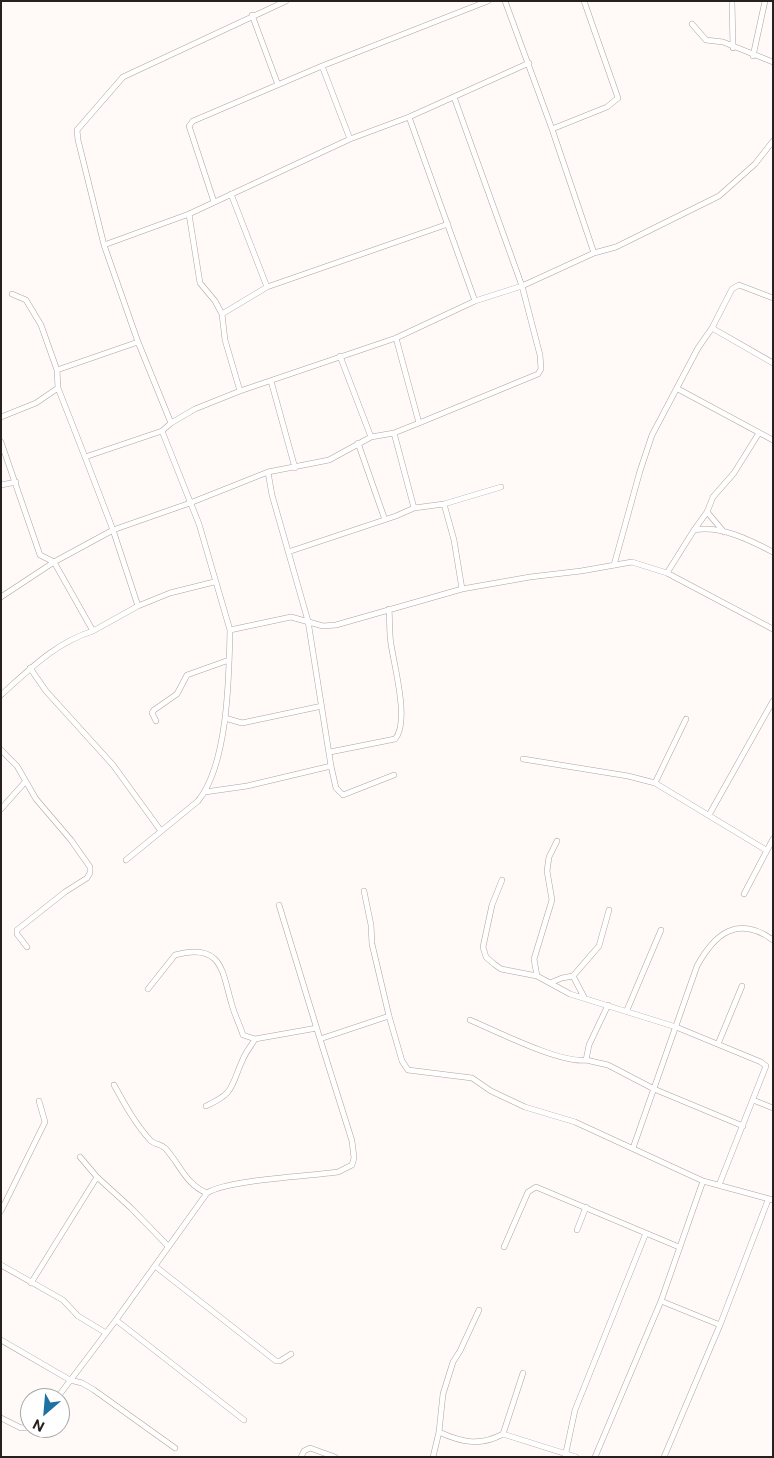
<!DOCTYPE html>
<style>
body{margin:0}
#map{position:relative;width:774px;height:1458px;overflow:hidden;background:#fff9f7;font-family:"Public Sans",sans-serif}
canvas{display:block}
.frame{position:absolute;inset:0;border:2px solid #26211e;pointer-events:none}
.north{position:absolute;left:20px;top:1388px;width:50px;height:50px;box-sizing:border-box;background:#fff;border:1px solid #a8a6a5;border-radius:50%;rotate:207deg;font-size:14px;font-weight:700;line-height:20px;text-align:center;color:#26211e}
.north::after{content:'';display:block;margin:auto;width:18px;height:22px;background:#1f71a2;clip-path:polygon(50% 0,100% 100%,50% 72%,0 100%)}
</style>
<div id="map">
<canvas width="774" height="1458"></canvas>
<div class="frame"></div>
<div class="north">N</div>
</div>
<script>
const c = document.querySelector('canvas').getContext('2d');
c.lineJoin = 'round';
function strokePath(path, color, width, dash) { c.strokeStyle = color; c.lineWidth = width; c.lineCap = dash ? 'butt' : 'round'; c.setLineDash(dash || []); c.stroke(path); }
const minor = new Path2D(`
 M505 1 552 129 594 253
 M732 1 733 48
 M252 15 278 85
 M692 24 706 40 723 42 773 62
 M753 56 765 1
 M322 66 350 139
 M409 117 475 301
 M552 129 607 107 618 98 584 1
 M231 194 267 287
 M214 202 189 126 193 121 322 66 488 1
 M189 214 200 283 215 301 222 314 225 340 240 391
 M104 245 189 214 350 139 409 117 529 63
 M12 294 26 300 41 325 57 370
 M222 314 267 287 448 224
 M712 328 773 363
 M340 356 371 437
 M271 381 295 468
 M58 388 57 370 138 342
 M678 389 773 440
 M1 417 36 403 58 388 85 457
 M171 423 138 342 104 245 78 140 77 130 123 77 286 1
 M419 423 538 374 541 369 540 355 522 286 454 97
 M162 431 171 423 195 409 240 391 396 338 475 301 522 286 594 253 616 247 719 196 755 164 773 141
 M394 433 414 508 444 504 501 487
 M1 442 40 555 54 562 93 631 138 606 113 530 85 457 162 431 199 524 230 630 291 617 323 626 336 625 462 589 530 577 581 571 632 562 667 573 773 629
 M358 443 385 520
 M268 472 329 460 371 437 394 433 419 423 396 338
 M1 485 16 482
 M444 504 454 540 462 589
 M707 512 724 532
 M694 530 707 512 713 497 734 473 759 433
 M288 552 396 516 414 508
 M614 565 640 471 652 435 698 348 712 328 732 289 739 285 773 298
 M667 573 694 530C720 525 750 540 773 552
 M1 597 54 562 113 530 190 503 268 472 272 495 308 621 331 766 247 786 205 792
 M138 606 170 593 214 582
 M30 668 46 691 113 765 161 831
 M1 695C30 669 55 643 93 631
 M225 718 242 723 322 706
 M156 721 152 713 154 710 177 694 187 675 229 660
 M1 750 17 766 36 799 71 840 90 867V873L87 878 65 892 17 930V934L27 947
 M330 752 395 739C410 723 394 665 391 644 389 633 390 621 389 609
 M523 759 628 776 655 783 766 850
 M331 766 336 788 343 795 394 775
 M655 783 686 719
 M1 809 25 782
 M709 815 773 701
 M126 860 198 801C228 764 229 677 230 630
 M502 880 492 905 483 947 486 957 494 964 501 969 537 976 570 994 676 1027 761 1062 766 1066 719 1185
 M364 891 371 925 372 944 389 1016 402 1061 408 1070 472 1078 491 1091 525 1107 575 1122 703 1181 661 1301 595 1457
 M744 894 773 839
 M279 905 320 1039
 M537 976 534 959 552 900 547 871 549 857 557 841
 M550 983 562 978 573 976
 M148 989 175 955C223 942 222 972 232 1005 235 1016 240 1025 243 1035L255 1039 317 1028
 M584 997 573 976 599 946 609 910
 M627 1010 661 930
 M470 1020C496 1031 561 1064 586 1060L589 1045 608 1005
 M718 1044 742 986
 M586 1060 608 1065 654 1089 743 1126
 M114 1085C125 1105 136 1125 151 1141 156 1145 161 1144 165 1148 180 1164 185 1184 207 1193
 M753 1100 773 1108
 M206 1106C236 1092 230 1087 243 1059 246 1052 251 1046 255 1039
 M633 1148 697 966C715 933 738 915 773 940
 M97 1177 131 1208 168 1246
 M703 1181 773 1200
 M1 1211 45 1122 39 1101
 M577 1230 586 1207
 M504 1247 528 1192 536 1187 679 1247
 M1 1265 63 1300 78 1316 106 1333
 M155 1266 276 1361H280L291 1354
 M31 1283 97 1177 80 1157
 M661 1301 720 1325
 M116 1320 244 1420
 M1 1340 70 1380 82 1383 94 1390 175 1448
 M523 1373 503 1434 576 1457
 M57 1398 116 1320 207 1193C227 1180 310 1176 338 1172L352 1165 354 1158 352 1141 320 1039 389 1016
 M1 1418 21 1428 30 1427
 M439 1432 443 1394 453 1362 460 1351 479 1310
 M301 1457 304 1451 310 1448 335 1457
 M433 1457 439 1432C463 1443 481 1446 503 1434
 M565 1457 575 1410 646 1233
 M664 1457 720 1325 768 1200`);
strokePath(minor, '#b0a39d', 6);
strokePath(minor, '#fff', 5);
</script>
